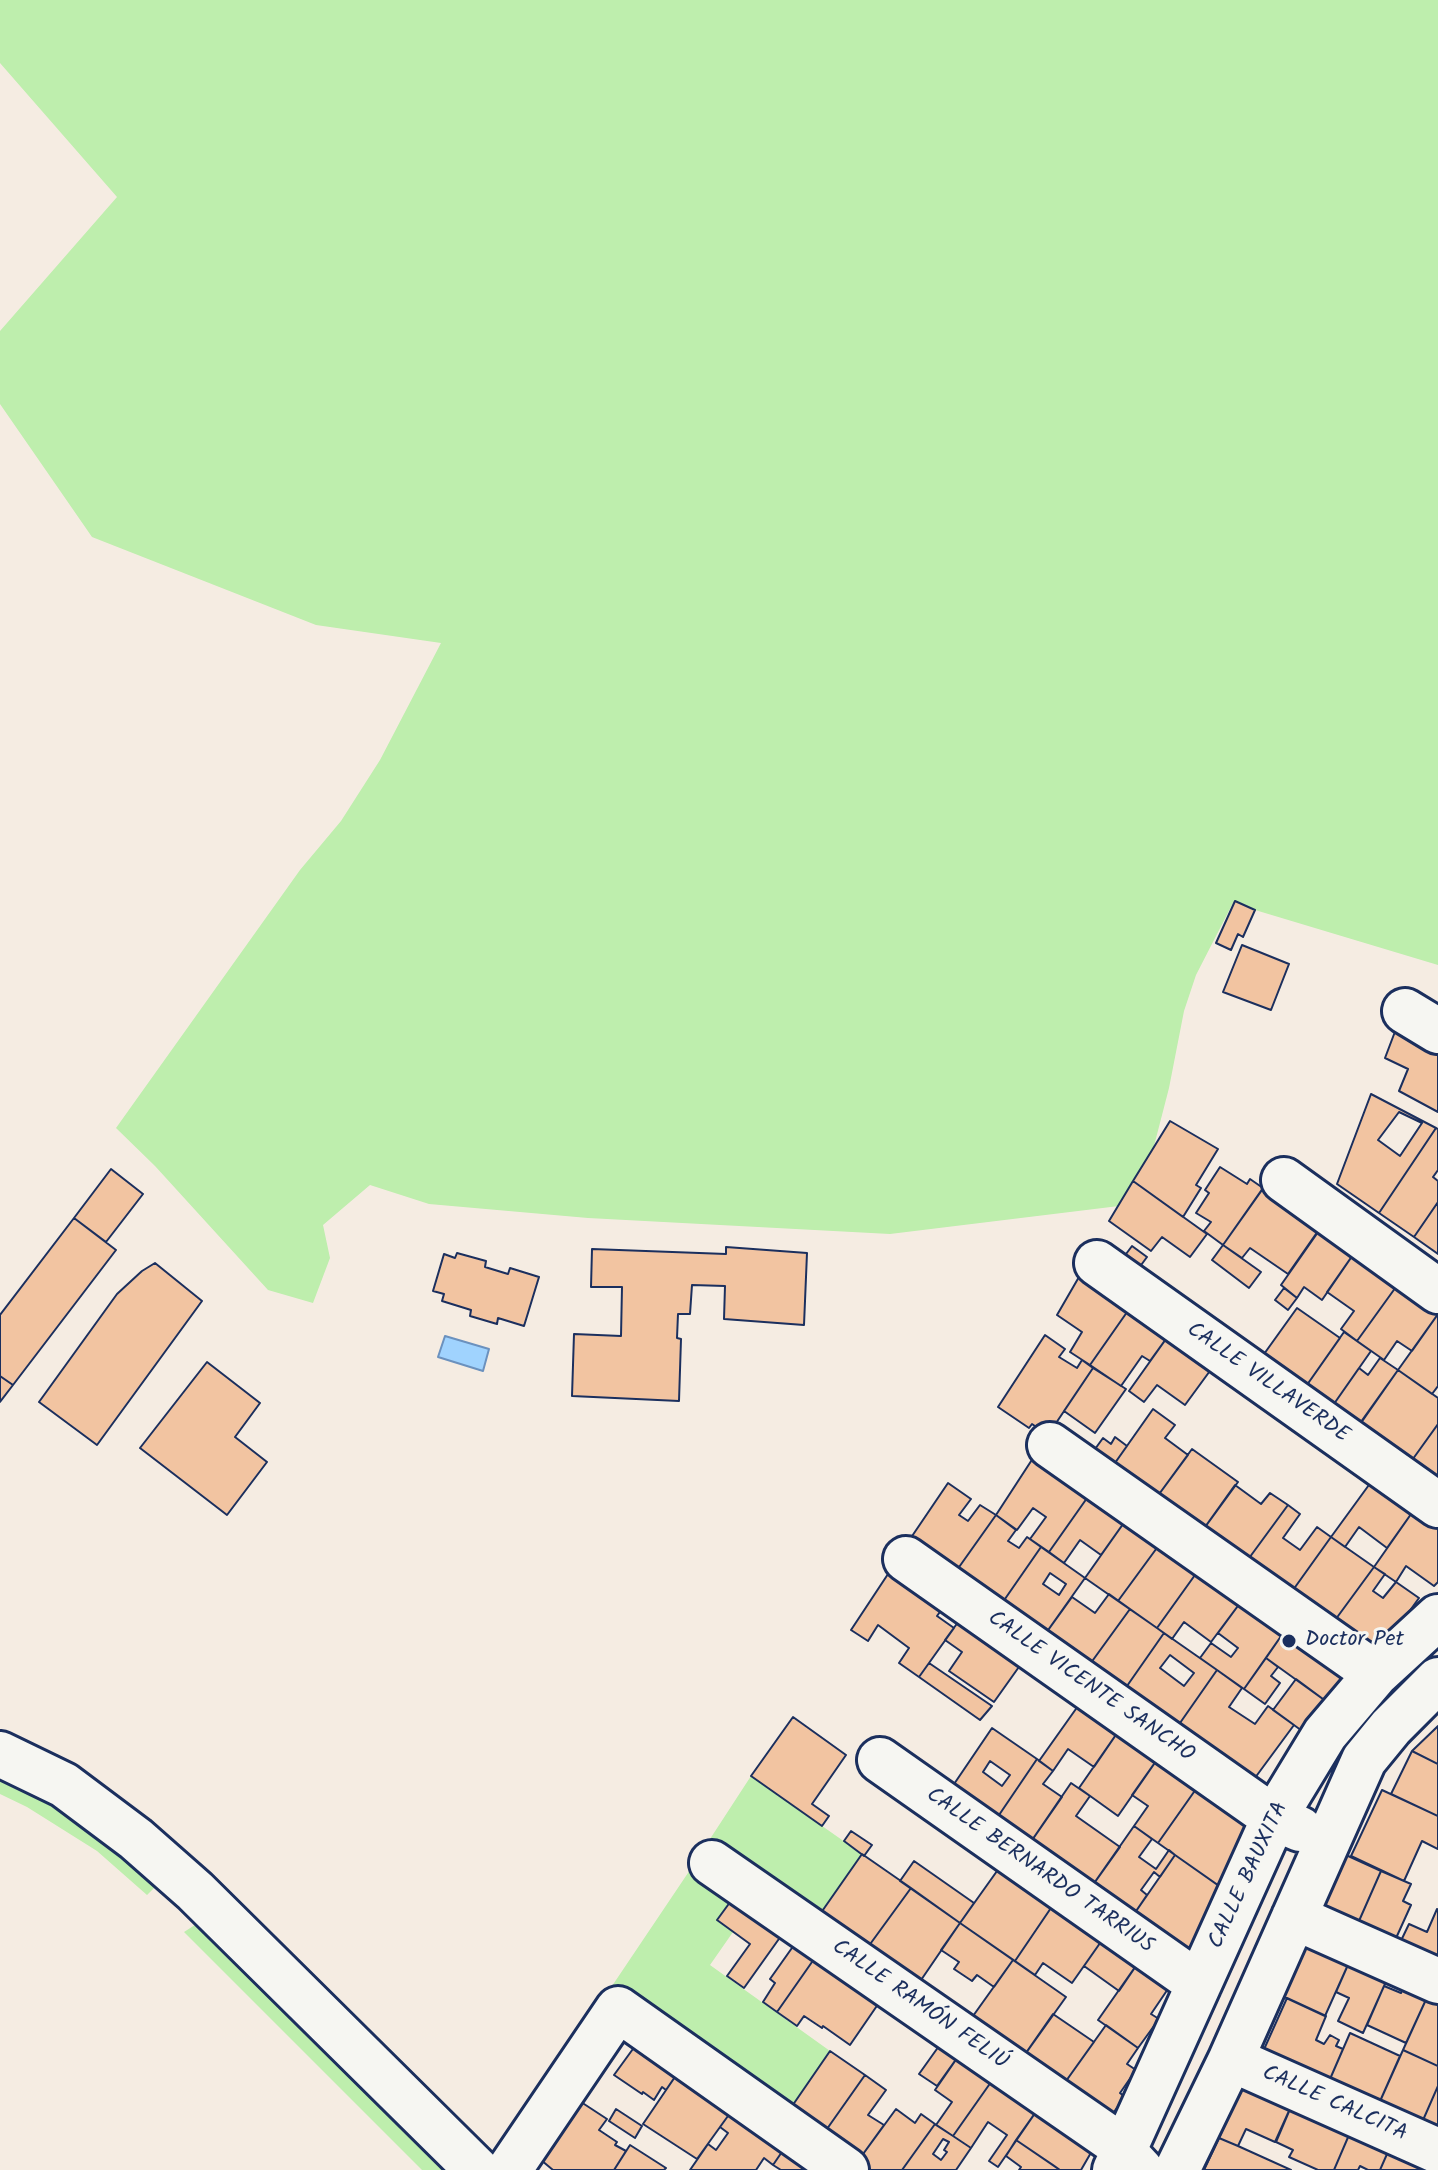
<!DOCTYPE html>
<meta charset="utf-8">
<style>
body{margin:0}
canvas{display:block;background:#f5ece2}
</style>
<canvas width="1438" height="2170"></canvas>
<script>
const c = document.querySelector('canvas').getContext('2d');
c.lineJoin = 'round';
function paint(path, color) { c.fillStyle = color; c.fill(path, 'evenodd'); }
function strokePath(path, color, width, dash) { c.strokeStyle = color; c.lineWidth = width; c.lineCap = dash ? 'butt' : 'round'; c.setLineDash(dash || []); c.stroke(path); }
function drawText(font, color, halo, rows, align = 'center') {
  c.font = font + ' Kalam,sans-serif'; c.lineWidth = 6; c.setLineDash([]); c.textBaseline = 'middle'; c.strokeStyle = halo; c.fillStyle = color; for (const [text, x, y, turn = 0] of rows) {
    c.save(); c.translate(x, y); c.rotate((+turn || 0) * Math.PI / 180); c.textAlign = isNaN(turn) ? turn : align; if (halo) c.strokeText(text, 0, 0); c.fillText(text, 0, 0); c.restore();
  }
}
paint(new Path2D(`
 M0 0H1438V965L1255 910 1234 901 1196 975 1184 1011 1169 1088 1154 1146 1119 1206 890 1234 588 1218 429 1204 370 1185 323 1225 330 1258 313 1303 268 1290 155 1166 116 1128 300 870 341 821 380 760 441 643 316 625 92 537 0 404V331L117 197 0 63Z
 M0 1776 49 1802 113 1843 160 1882 147 1895 97 1851 27 1807 0 1794Z
 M751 1776 862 1854 818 1917 710 1839Z
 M694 1864 736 1894 717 1920 733 1932 710 1965 830 2051 788 2112 612 1986Z
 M198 1923 448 2170H422L184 1932Z`), '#beeead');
const water = new Path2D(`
 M445 1336 489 1349 483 1371 438 1357Z`);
paint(water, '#a0d3fe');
strokePath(water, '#6b91be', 2);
const building = new Path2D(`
 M1235 901 1255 910 1243 937 1238 934 1231 950 1216 943Z
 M1242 945 1289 964 1271 1010 1223 992Z
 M1396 1029 1438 1052V1112L1399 1091 1408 1069 1385 1058Z
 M1371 1094 1436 1128 1379 1213 1337 1184ZM1399 1112 1422 1123 1400 1156 1378 1140Z
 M1170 1121 1218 1149 1196 1185 1201 1188 1183 1217 1133 1181Z
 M1436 1128 1438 1129V1170L1433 1177 1438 1181V1202L1414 1237 1379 1213Z
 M1220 1167 1247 1184 1250 1179 1263 1188 1223 1245 1204 1231 1211 1222 1196 1213 1209 1193 1205 1190Z
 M111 1169 143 1194 106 1242 74 1218Z
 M1133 1181 1207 1234 1190 1257 1162 1237 1151 1251 1109 1221Z
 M1262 1190 1318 1231 1288 1274 1250 1248 1242 1258 1223 1245Z
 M1438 1202V1254L1414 1237Z
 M74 1218 116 1250 13 1385 0 1376V1315Z
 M1323 1225 1357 1249 1322 1300 1304 1287 1297 1298 1281 1285Z
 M1223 1245 1261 1272 1249 1288 1212 1260Z
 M1132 1246 1147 1257 1136 1272 1120 1262Z
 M726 1247 807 1253 804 1325 724 1319 725 1286 692 1285 690 1314H678L677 1338 681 1339 679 1401 572 1396 574 1334 621 1336 622 1287H591L592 1249 726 1254Z
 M1357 1249 1401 1280 1357 1341 1341 1329 1354 1311 1327 1292Z
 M457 1253 486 1261 485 1267 508 1274 510 1268 539 1277 524 1326 498 1318 497 1324 470 1316 471 1310 442 1301 444 1294 433 1291 444 1254 455 1258Z
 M155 1263 202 1301 97 1445 39 1402 117 1294 142 1271Z
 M1083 1270 1132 1305 1090 1365 1070 1352 1082 1332 1057 1315Z
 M1401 1280 1438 1306V1314L1412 1351 1397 1341 1384 1360 1357 1341Z
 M1284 1288 1297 1298 1288 1310 1275 1300Z
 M1132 1305 1171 1332 1150 1361 1142 1356 1121 1386 1090 1365Z
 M1297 1308 1340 1338 1302 1392 1259 1361Z
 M1438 1314V1386L1432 1394 1398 1370Z
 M1171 1332 1215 1364 1185 1405 1157 1385 1144 1402 1129 1391Z
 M1344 1332 1371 1351 1329 1411 1302 1392Z
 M1045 1335 1065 1349 1059 1357 1077 1368 1082 1360 1093 1368 1048 1435 1032 1424 1029 1428 998 1407Z
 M1380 1358 1398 1370 1356 1430 1329 1411 1359 1368 1368 1375Z
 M207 1362 260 1403 235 1437 267 1462 227 1515 140 1448Z
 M1093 1368 1126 1389 1095 1433 1064 1411Z
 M1398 1370 1438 1398V1424L1410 1463 1358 1426Z
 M0 1376 13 1385 0 1402Z
 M1153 1409 1175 1425 1165 1438 1188 1455 1154 1501 1110 1470Z
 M1438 1424V1476L1432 1484 1410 1463Z
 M1115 1437 1127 1446 1110 1470 1090 1456 1103 1438 1111 1444Z
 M1192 1449 1238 1482 1200 1534 1154 1501Z
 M1037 1452 1092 1491 1049 1552 1030 1539 1046 1517 1033 1508 1017 1530 996 1515Z
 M1374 1478 1416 1507 1387 1548 1359 1527 1345 1547 1331 1537Z
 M948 1483 971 1499 959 1515 968 1521 980 1505 996 1515 952 1577 906 1545Z
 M1235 1485 1261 1504 1270 1493 1288 1505 1244 1565 1200 1534Z
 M1092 1491 1128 1517 1101 1555 1080 1540 1064 1563 1049 1552Z
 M1288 1505 1300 1514 1283 1538 1300 1550 1317 1527 1331 1537 1288 1597 1244 1565Z
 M1416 1507 1438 1523V1582L1434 1586 1406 1566 1396 1582 1374 1567Z
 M996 1515 1016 1530 1008 1541 1019 1548 1027 1537 1041 1547 998 1609 952 1577Z
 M1128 1517 1162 1541 1118 1601 1085 1578Z
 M1331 1537 1374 1567 1330 1627 1288 1597Z
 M1162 1541 1200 1568 1157 1628 1118 1601Z
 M1041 1547 1085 1578 1041 1640 998 1609ZM1050 1573 1066 1584 1059 1595 1043 1584Z
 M1374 1567 1385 1574 1373 1591 1383 1598 1396 1582 1419 1598 1375 1659 1330 1627Z
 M1200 1568 1243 1599 1211 1642 1184 1622 1172 1639 1157 1628Z
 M890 1571 942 1609 937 1616 954 1628 919 1677 899 1663 909 1648 878 1625 868 1641 851 1630Z
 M1109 1594 1130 1609 1085 1671 1041 1640 1072 1597 1095 1613Z
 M1243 1599 1286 1629 1244 1689 1200 1658 1211 1643 1231 1657 1238 1648 1218 1633Z
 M1130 1609 1164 1633 1120 1696 1085 1671Z
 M964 1614 1026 1657 994 1702 949 1671 962 1652 945 1640Z
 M1286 1629 1350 1675 1327 1702 1266 1658Z
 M1164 1633 1217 1670 1173 1733 1120 1696ZM1170 1655 1194 1673 1184 1686 1160 1668Z
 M1266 1658 1278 1667 1271 1676 1280 1683 1265 1704 1244 1689Z
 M929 1663 992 1706 980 1720 919 1677Z
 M1217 1670 1242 1688 1229 1707 1255 1724 1268 1706 1294 1725 1249 1786 1173 1733Z
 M1296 1679 1327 1702 1305 1733 1273 1710Z
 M1083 1699 1122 1726 1094 1767 1068 1749 1053 1771 1039 1761Z
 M793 1717 846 1755 812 1804 829 1816 822 1826 751 1776Z
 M1122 1726 1161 1754 1118 1816 1079 1788Z
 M1438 1726V1764L1412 1751Z
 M992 1728 1037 1759 997 1818 950 1790ZM990 1761 1010 1775 1002 1786 983 1772Z
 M1412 1751 1438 1764V1816L1391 1794Z
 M1161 1754 1201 1782 1158 1843 1134 1826 1148 1806 1132 1795Z
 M1037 1759 1053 1771 1043 1784 1062 1797 1028 1846 997 1818Z
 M1201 1782 1255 1820 1219 1886 1158 1843Z
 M1071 1783 1090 1796 1076 1816 1120 1847 1090 1889 1028 1846Z
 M1382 1790 1438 1816V1849L1422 1841 1404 1881 1351 1856Z
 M1134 1826 1152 1839 1139 1857 1156 1869 1169 1850 1175 1855 1160 1877 1154 1872 1141 1890 1147 1895 1132 1917 1090 1889Z
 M851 1831 872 1845 864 1856 844 1841Z
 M862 1854 911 1888 868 1947 818 1917Z
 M1175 1855 1225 1890 1210 1907 1187 1955 1132 1917Z
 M1346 1855 1381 1871 1355 1930 1317 1912Z
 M914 1861 974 1903 960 1923 900 1881Z
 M1002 1864 1055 1902 1015 1961 960 1923Z
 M1381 1871 1411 1884 1403 1901 1411 1905 1392 1947 1355 1930Z
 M911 1888 960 1923 919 1983 868 1947Z
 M736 1894 786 1929 744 1988 727 1976 750 1944 717 1920Z
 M1055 1902 1105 1936 1072 1983 1043 1963 1035 1975 1015 1961Z
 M1437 1909 1438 1910V1968L1397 1949 1409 1924 1427 1932Z
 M960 1923 1013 1960 994 1987 977 1975 972 1981 954 1969 959 1962 941 1950Z
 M1105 1936 1140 1960 1119 1991 1084 1966Z
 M799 1938 819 1952 777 2012 763 2002 775 1983 770 1979Z
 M1308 1938 1351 1958 1325 2016 1282 1996Z
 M819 1952 883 1997 850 2045 823 2026 822 2028 804 2016 797 2026 777 2012Z
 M1351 1958 1389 1975 1363 2033 1338 2021 1349 1998 1336 1992Z
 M1013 1960 1066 1997 1021 2060 968 2023Z
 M1140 1960 1172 1983 1151 2014 1159 2019 1138 2048 1098 2020Z
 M1384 1986 1401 1993 1403 1988 1429 1993 1406 2043 1367 2025Z
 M1429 1993 1438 1997V2066L1403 2050Z
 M1287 1998 1326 2016 1316 2040 1324 2044 1330 2035 1339 2040 1336 2046 1343 2049 1327 2086 1261 2056Z
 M1053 2014 1094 2042 1061 2088 1021 2060Z
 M1106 2025 1138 2048 1127 2064 1136 2070 1120 2093 1125 2097 1108 2120 1061 2088Z
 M1350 2033 1400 2056 1377 2108 1327 2086Z
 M944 2039 962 2051 937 2086 919 2074Z
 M638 2042 679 2071 666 2090 662 2087 654 2100 643 2092 642 2094 614 2075Z
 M1403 2050 1438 2066V2086L1420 2127 1377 2108Z
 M830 2051 865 2075 822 2136 788 2112Z
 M962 2051 996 2075 953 2136 936 2125 952 2102 935 2090Z
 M679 2071 733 2109 697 2159 643 2124Z
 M865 2075 886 2090 868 2115 884 2125 858 2161 822 2136Z
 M996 2075 1040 2106 998 2167 989 2161 1007 2135 988 2122 971 2148 953 2136Z
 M1244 2080 1293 2102 1275 2142 1246 2129 1238 2146 1219 2138Z
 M1438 2086V2135L1420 2127Z
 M581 2102 607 2119 599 2130 617 2142 615 2145 626 2151 614 2170H553L541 2160Z
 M1293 2102 1352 2128 1334 2170H1318L1289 2157 1293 2150 1276 2142Z
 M1040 2106 1096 2144 1081 2170H1060L1016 2140Z
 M616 2109 642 2126 635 2138 609 2121Z
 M733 2109 786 2146 773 2165 764 2158 756 2170H690L708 2144 716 2150 728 2133 720 2127Z
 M896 2109 915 2123 921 2114 935 2124 902 2170H871L858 2161Z
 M935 2124 971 2148 956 2170H902ZM943 2139 949 2142 944 2150 947 2152 941 2160 933 2154Z
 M1352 2128 1391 2145 1380 2170H1368L1360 2166 1358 2170H1334Z
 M1219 2138 1238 2146 1291 2170H1204Z
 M1016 2140 1053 2165 1060 2170H1019L1021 2167 1006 2156Z
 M630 2145 666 2168 664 2170H614Z
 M1391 2145 1434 2170H1380Z
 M786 2146 820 2170H781L773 2165Z`);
paint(building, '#f2c4a1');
strokePath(building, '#1b2f5e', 2);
const minor = new Path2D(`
 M1405 1011 1438 1031
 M1284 1180 1438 1291
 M1097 1263 1438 1505
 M1050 1445 1376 1674
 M906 1559 1274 1818 1300 1829
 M0 1754 64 1785 136 1839 195 1891 477 2170
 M880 1760 1199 1984
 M712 1863 1114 2141 1141 2170
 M1294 1917 1438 1981
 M1231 2059 1438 2151
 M509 2170 618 2009 846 2170
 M1115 2170 1274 1818 1325 1734 1376 1674 1438 1617
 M1177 2170 1231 2059 1364 1760 1391 1727 1438 1680`);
strokePath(minor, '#1b2f5e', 50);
strokePath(minor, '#f6f6f2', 44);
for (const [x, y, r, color] of [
 [1289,1641,8,"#1b2f5e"]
]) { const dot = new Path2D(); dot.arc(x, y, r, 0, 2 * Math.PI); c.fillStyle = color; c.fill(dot); strokePath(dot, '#f6f6f2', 3); }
drawText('22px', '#1b2f5e', '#f6f6f2', [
 ["CALLE VILLAVERDE",1267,1384,35],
 ["CALLE VICENTE SANCHO",1090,1688,35],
 ["CALLE BERNARDO TARRIUS",1039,1872,35],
 ["CALLE BAUXITA",1250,1876,-65],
 ["CALLE RAMÓN FELIÚ",919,2006,35],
 ["CALLE CALCITA",1334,2105,24]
]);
drawText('22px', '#1b2f5e', '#f6f6f2', [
 ["Doctor Pet",1305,1641]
], 'left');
</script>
